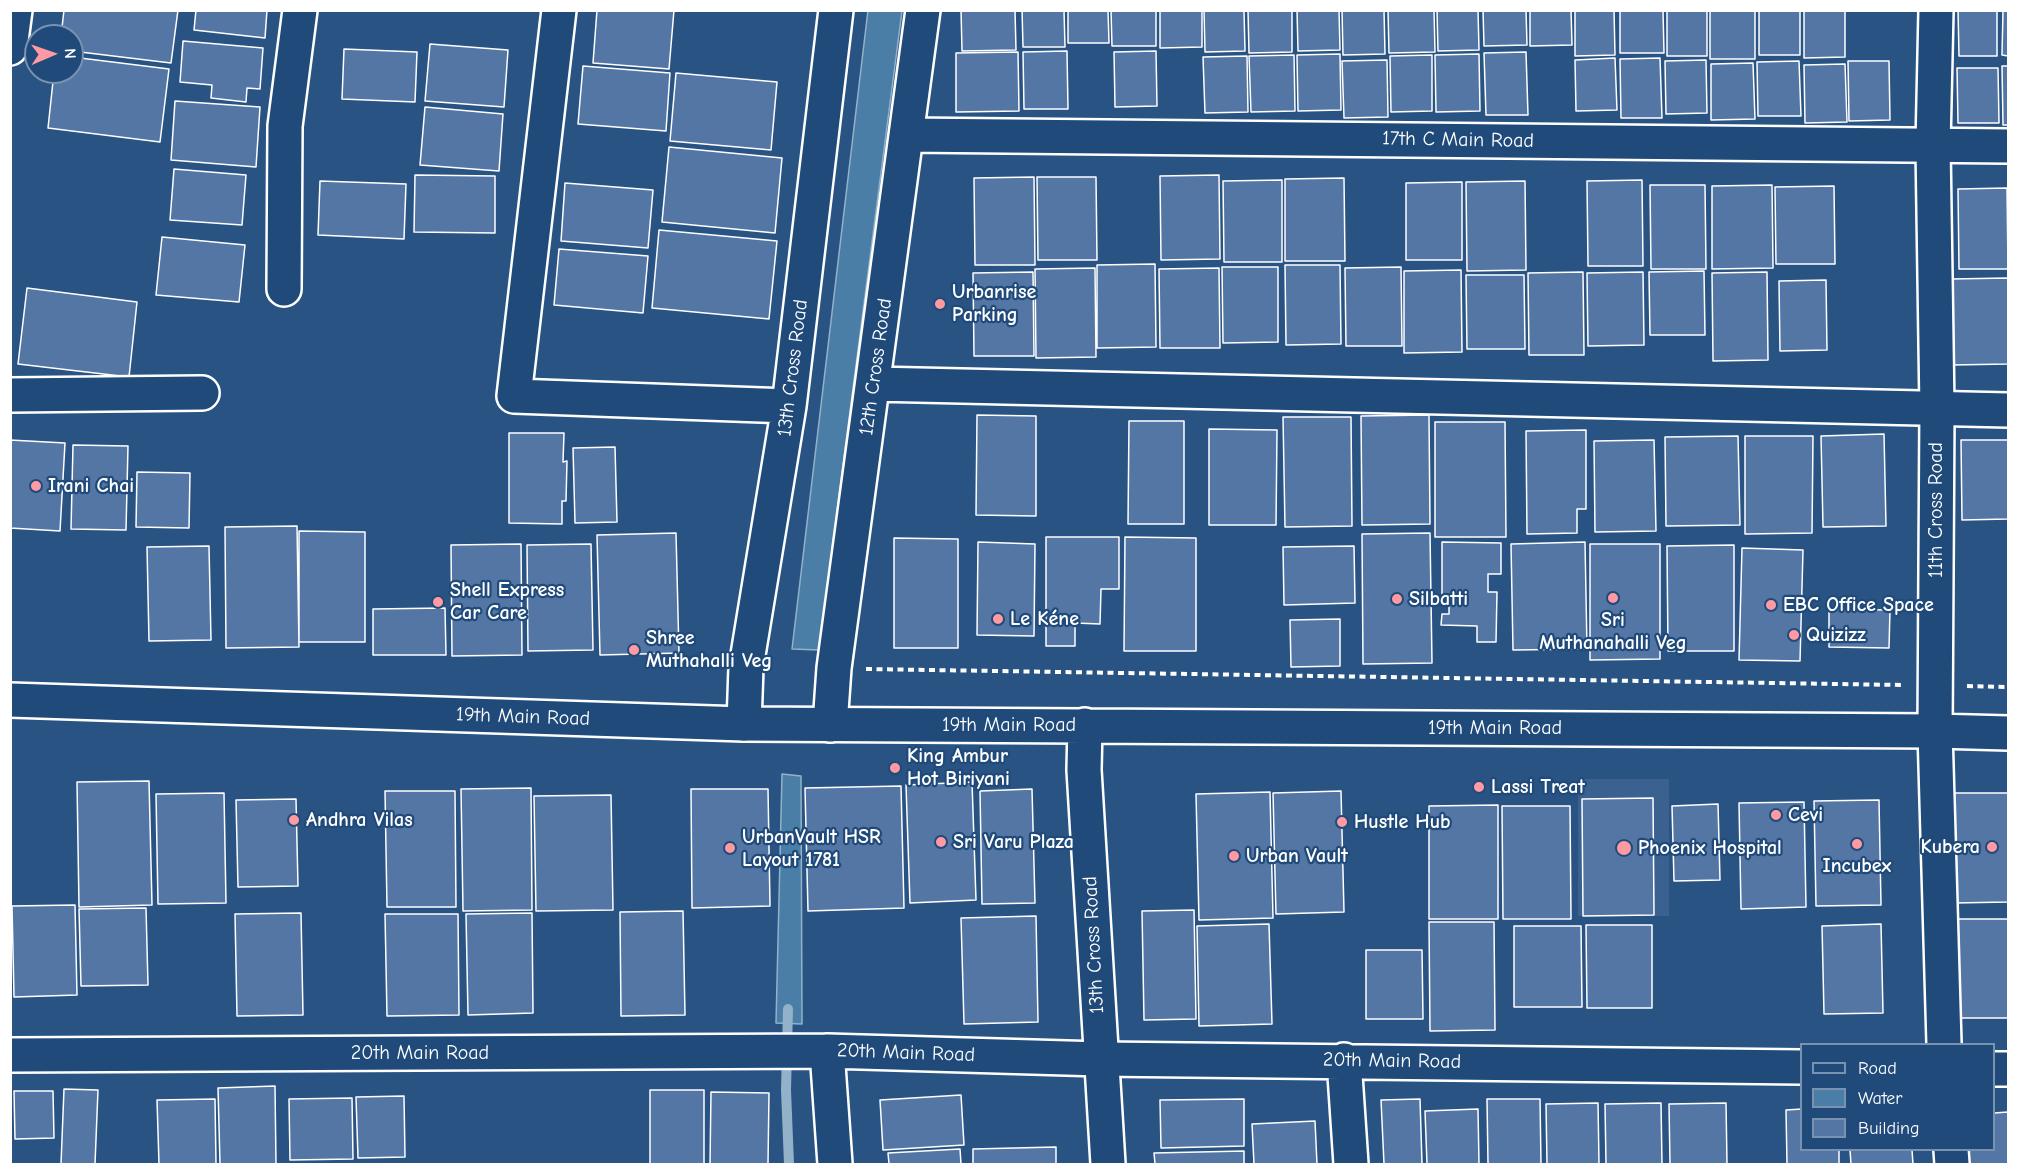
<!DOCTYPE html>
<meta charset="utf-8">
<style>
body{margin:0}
#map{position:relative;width:2019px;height:1175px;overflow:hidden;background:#295383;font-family:"Comic Neue",sans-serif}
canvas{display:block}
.frame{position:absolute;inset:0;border:12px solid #fff;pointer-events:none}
.legend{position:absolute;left:1800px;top:1043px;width:195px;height:108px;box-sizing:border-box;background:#1f4a7a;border:2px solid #7992af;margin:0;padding:8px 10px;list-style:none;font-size:18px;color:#fff}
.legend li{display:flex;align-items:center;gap:12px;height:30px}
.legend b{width:30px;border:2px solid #7992af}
.north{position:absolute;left:24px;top:24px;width:60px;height:60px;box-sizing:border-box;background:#1f4a7a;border:2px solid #7992af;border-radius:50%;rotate:88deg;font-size:16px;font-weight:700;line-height:24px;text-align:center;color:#fff}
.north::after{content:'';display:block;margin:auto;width:21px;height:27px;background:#ff9aa2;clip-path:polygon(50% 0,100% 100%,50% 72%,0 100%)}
</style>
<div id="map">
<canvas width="2019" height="1175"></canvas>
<div class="frame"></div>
<ul class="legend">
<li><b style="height:8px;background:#1f4a7a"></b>Road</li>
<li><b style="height:16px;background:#4b7ea6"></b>Water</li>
<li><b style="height:16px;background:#5376a5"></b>Building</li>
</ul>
<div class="north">N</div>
</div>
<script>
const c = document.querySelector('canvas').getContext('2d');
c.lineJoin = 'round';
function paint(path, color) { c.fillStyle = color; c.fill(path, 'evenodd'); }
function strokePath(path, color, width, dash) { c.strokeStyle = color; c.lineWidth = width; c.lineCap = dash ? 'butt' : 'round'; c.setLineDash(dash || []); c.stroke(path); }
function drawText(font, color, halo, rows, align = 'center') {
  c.font = font + ' "Comic Neue",sans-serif'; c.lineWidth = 4.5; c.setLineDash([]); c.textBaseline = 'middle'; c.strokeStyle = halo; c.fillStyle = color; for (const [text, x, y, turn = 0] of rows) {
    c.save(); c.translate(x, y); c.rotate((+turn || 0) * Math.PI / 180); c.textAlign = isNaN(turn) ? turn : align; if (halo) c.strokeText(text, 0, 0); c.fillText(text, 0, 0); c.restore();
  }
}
paint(new Path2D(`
 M1578 779H1669V916H1578Z`), '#3a618f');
const water = new Path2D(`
 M868 10 902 11 819 650 792 649Z
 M782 774 801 776 802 1024 776 1023Z`);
paint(water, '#4b7ea6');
strokePath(water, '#93b2ca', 1.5);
strokePath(new Path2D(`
 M788 1009 786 1090 789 1164`), '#93b2ca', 10);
const building = new Path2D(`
 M64 10H178L171 63 72 51V36H61Z
 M196 10H267L265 38 194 30Z
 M597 10H674L669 69 593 63Z
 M961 10H1015L1016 50 962 51Z
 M1022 10H1064L1065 47H1023Z
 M1068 10H1108L1109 43H1068Z
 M1111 10H1156V46H1112Z
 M1160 10H1202V47L1160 48Z
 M1204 10H1244L1245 51 1205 52Z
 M1248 10H1292V52L1249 53Z
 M1297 10H1339L1340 50 1298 51Z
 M1342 10H1384L1385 54 1343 55Z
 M1388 10H1434L1435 52 1389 53Z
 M1437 10H1478L1479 50 1438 51Z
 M1483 10H1526L1527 45 1484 46Z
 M1530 10H1571L1572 45 1530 46Z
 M1575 10H1614L1615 55 1575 56Z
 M1620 10H1663L1664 53H1620Z
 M1667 10H1707V56H1667Z
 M1710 10H1755V59H1710Z
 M1759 10H1800V55H1759Z
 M1804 10H1845V57L1804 58Z
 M1958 10H1997V56H1959Z
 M2003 10H2008V56L2002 55Z
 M183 41 263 48 260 89 247 88 246 102 211 98 212 85 180 82Z
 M430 44 508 50 504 107 425 101Z
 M344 49 417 52 415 102 342 99Z
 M1067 51 1068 109H1024L1023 52Z
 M1156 51 1157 106 1115 107 1114 52Z
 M1018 52 1019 111 956 112V53Z
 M1526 52 1528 115H1486L1484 53Z
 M1340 54 1341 110 1298 111 1297 55Z
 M1479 54 1480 111 1436 112 1435 55Z
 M1294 55 1295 111 1251 112 1249 56Z
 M1432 55V111L1391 112 1390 56Z
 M1247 56 1248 112 1205 113 1203 57Z
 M72 57 169 69 160 142 48 128 54 72H72Z
 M1615 58 1617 110 1576 111 1575 60Z
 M1660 58 1662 118H1621L1620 59Z
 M1387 60 1388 117 1344 118 1342 61Z
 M1706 60 1707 113 1666 114 1665 61Z
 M1799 61 1801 116H1758L1757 62Z
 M1848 61H1889L1890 120 1849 121Z
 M1753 63 1755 119 1711 120V64Z
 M1845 64 1847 122 1805 123 1804 65Z
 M583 66 670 73 666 131 578 124Z
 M2002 66H2008V125H2003Z
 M1957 68H1998L1999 123H1958Z
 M676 73 777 82 771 150 670 141Z
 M175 101 260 107 256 167 171 160Z
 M425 107 503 114 499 171 420 165Z
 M669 147 782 158 775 233 662 222Z
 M174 169 246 175 242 225 170 220Z
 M415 175 495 176V233L414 232Z
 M1219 175 1220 259 1161 260 1160 176Z
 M1034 177 1035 265H975L974 178Z
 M1037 177H1096L1097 260H1038Z
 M1344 178 1345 261H1285V179Z
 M1282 180V262H1224L1223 181Z
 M1642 180 1643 266H1588L1587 181Z
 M320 181 406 184 404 239 318 235Z
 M1525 181 1526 270 1467 271 1466 182Z
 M1462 182V260H1406V183Z
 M565 183 653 190 648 248 561 241Z
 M1650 185H1705L1706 269H1651Z
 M1772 185 1773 268 1712 269V186Z
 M1834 186 1835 264H1776L1775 187Z
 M2007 188 2008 269H1959L1958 189Z
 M659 230 777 241 769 319 652 308Z
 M162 237 245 245 239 302 156 295Z
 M559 249 648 256 643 313 554 305Z
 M1155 264 1156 347 1097 348V265Z
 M1285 265H1340L1341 344 1286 345Z
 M1222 267H1278V342L1223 343Z
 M1401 267 1402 346H1346L1345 268Z
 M1095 268 1096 357 1036 358 1035 269Z
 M1219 268 1220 348H1160L1159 269Z
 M1461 270 1462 352 1404 353V271Z
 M1704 271 1705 335H1650L1649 272Z
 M1033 272 1034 356H974L973 273Z
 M1583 272 1584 355H1529L1528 273Z
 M1643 272 1644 345 1588 346 1587 273Z
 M1767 272 1768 360 1713 361 1712 273Z
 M1466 275H1524L1525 349H1467Z
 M2008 278V364L1952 365 1951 279Z
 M1826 280 1827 350 1780 351 1779 281Z
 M27 288 137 302 129 377 18 364Z
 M977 415 1036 416V516L976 515Z
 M1429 415 1430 524 1362 525 1361 416Z
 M1283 417H1351L1352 526 1285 527Z
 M1129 421H1184V524H1128Z
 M1435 422H1505L1506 537H1435Z
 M1209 429 1277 430 1276 525H1209Z
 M1586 430V509H1577V533L1527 534 1526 431Z
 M509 433H564L563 462 567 461 566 501H562V524L509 523Z
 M1884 434 1886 526 1823 527 1821 436Z
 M1738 436 1740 525 1666 526 1665 437Z
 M1745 436H1813L1812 533 1745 534Z
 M10 440 65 443 60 531 10 528Z
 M1654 440 1656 531 1595 532 1594 441Z
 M1961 440H2008V519L1962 520Z
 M73 445 128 446 126 530 71 529Z
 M615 447 617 522 575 523 573 448Z
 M137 472 190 473 189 528 136 527Z
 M297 526 299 647 226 648 225 527Z
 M299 531 365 532V642H299Z
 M676 533 679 653 600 655 597 535Z
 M1430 533 1432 663 1363 664 1362 534Z
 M1046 537H1119V589H1101L1100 624 1075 623V646H1046Z
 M1125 537 1196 538V651H1124Z
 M894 538 958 539V648H894Z
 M978 542 1035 544 1034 636 977 635Z
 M1442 542 1501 543V574H1488V592H1497L1496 642H1477V626L1441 625 1442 614H1449V597L1442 596Z
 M1585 542 1587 649 1513 650 1511 544Z
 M521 544 522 655 452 656 451 545Z
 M591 544 593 650 528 651 527 545Z
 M1590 544H1660V659L1590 660Z
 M1734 545V651H1668L1667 546Z
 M209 546 211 640 149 641 147 547Z
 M1354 546 1355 603 1284 605 1283 547Z
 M1742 548 1803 550 1800 661 1739 660Z
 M445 608 446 655H373V609Z
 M1829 609 1890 610 1889 648 1829 647Z
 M1340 619V666L1291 667 1290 620Z
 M149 781 152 905 79 907 77 782Z
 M972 782 976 900 910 903 906 785Z
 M901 786 904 908 808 911 805 788Z
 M531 788 532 910 463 911 461 789Z
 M691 789H768L770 906 692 908Z
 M1032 789 1035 903 982 904 980 791Z
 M385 791H455L456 907H387Z
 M1341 791 1344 912 1276 914 1273 793Z
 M1270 792 1273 918 1199 920 1196 794Z
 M224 793 226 903 158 904 156 794Z
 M1953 793H2008V902L1954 903Z
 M611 795 613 910 536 911 534 796Z
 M1653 798 1654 915 1583 916 1582 799Z
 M296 799 298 886 238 887 236 800Z
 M1879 800 1881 905 1816 906 1814 801Z
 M1804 802 1806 907 1741 909 1739 803Z
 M1718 804 1720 880 1674 881 1672 806Z
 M1498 805V919H1429V806Z
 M1502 806H1570L1571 919H1503Z
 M75 905 77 995 14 997 12 906Z
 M146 908 148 985 81 986 79 909Z
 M1194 910 1196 1019 1144 1020 1142 911Z
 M683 911 685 1015 621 1016 620 912Z
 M301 913 303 1015 237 1016 235 914Z
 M532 913 533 1013 468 1015 466 914Z
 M385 914H458L459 1015 387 1016Z
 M1036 916 1038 1022 964 1024 961 918Z
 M1954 919H2008V1018H1954Z
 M1429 922H1494L1495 1030 1430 1031Z
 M1269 924 1272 1024 1199 1026 1197 926Z
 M1881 924 1883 1013 1824 1014 1822 926Z
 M1586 925H1652V1008H1587Z
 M1514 926H1581L1582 1007H1514Z
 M1366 950H1422L1423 1019H1366Z
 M275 1086 276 1164H220L218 1088Z
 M64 1089 98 1090 95 1164H61Z
 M650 1090H704V1164H650Z
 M14 1091H53L54 1138 15 1139Z
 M711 1092 769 1093 768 1164H710Z
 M961 1095 964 1145 883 1150 880 1100Z
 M404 1096 405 1157 358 1158 356 1097Z
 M352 1098 353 1159 290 1160 289 1099Z
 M215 1099 216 1164H159L157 1100Z
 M1244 1099V1146L1161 1148 1160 1100Z
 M1420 1099 1422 1164H1384L1381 1100Z
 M1487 1099H1540L1541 1164H1488Z
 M1598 1103 1599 1164H1547L1546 1104Z
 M1661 1103 1662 1164H1606L1605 1104Z
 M1726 1103 1727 1164H1670L1669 1104Z
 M1478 1109 1479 1164H1427L1425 1111Z
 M1802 1109V1150H1839V1164H1787L1786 1110Z
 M2008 1112V1164H1969V1150H1994V1113Z
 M1315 1121 1317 1164H1254L1252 1124Z
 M1056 1147V1164H973V1149Z
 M960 1149 961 1164H889L888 1153Z
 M1850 1150H1912L1913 1164H1851Z
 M1244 1151V1164H1155L1154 1153Z`);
paint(building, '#5376a5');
strokePath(building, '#fff', 1.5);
const street = new Path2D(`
 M559 10 514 396 789 406
 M907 135 2008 146
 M284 289 285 126 300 10
 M874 384 2008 410
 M10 395 202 393
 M744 724 746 667 789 406 836 10
 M830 725 834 668 923 10
 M1935 731 1944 1044
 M827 1051 835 1164
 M10 1055 827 1051 1101 1059 1802 1067
 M1344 1060 1351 1164
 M1994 1069H2008
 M1951 1150 1952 1164`);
const secondary = new Path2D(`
 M10 48 15 10
 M10 700 744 724 1935 731 2008 733
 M1085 725 1084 770 1108 1164
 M1935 731 1937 409 1933 145 1936 10`);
strokePath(street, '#fff', 38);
strokePath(secondary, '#fff', 38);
strokePath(new Path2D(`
 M866 669 1903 685
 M1967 686 2008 687`), '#fff', 4, [6, 4.5]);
strokePath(street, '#1f4a7a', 33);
strokePath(secondary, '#1f4a7a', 33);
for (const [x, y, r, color] of [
 [940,304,6,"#ff9aa2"],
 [36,486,6,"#ff9aa2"],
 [1613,598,6,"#ff9aa2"],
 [1397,599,6,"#ff9aa2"],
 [438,602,6,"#ff9aa2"],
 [1771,605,6,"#ff9aa2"],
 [998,619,6,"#ff9aa2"],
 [1794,635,6,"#ff9aa2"],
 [634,650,6,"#ff9aa2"],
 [895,768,6,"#ff9aa2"],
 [1479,787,6,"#ff9aa2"],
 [1776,815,6,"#ff9aa2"],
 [294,820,6,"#ff9aa2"],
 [1342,822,6,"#ff9aa2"],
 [941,842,6,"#ff9aa2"],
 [1857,844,6,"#ff9aa2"],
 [1992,847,6,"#ff9aa2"],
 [730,848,6,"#ff9aa2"],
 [1624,848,8,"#ff9aa2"],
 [1234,856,6,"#ff9aa2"]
]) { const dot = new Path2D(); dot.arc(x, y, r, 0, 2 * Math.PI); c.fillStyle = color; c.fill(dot); strokePath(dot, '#1f4a7a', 2); }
drawText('20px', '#fff', '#1f4a7a', [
 ["17th C Main Road",1458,140,1],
 ["12th Cross Road",876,367,-82],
 ["13th Cross Road",793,368,-83],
 ["11th Cross Road",1936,510,-90],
 ["19th Main Road",523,717,2],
 ["19th Main Road",1009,725],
 ["19th Main Road",1495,728],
 ["13th Cross Road",1094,945,-93],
 ["20th Main Road",420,1053],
 ["20th Main Road",906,1053,2],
 ["20th Main Road",1392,1061,1]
]);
drawText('bold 20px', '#fff', '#1f4a7a', [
 ["Urbanrise",952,292],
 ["Parking",952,315],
 ["Irani Chai",48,486],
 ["Shell Express",450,590],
 ["Car Care",450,613],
 ["Silbatti",1409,599],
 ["EBC Office Space",1783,605],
 ["Le Kéne",1010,619],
 ["Sri",1613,620,"center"],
 ["Muthanahalli Veg",1613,643,"center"],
 ["Quizizz",1806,635],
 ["Shree",646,638],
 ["Muthahalli Veg",646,661],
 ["King Ambur",907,756],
 ["Hot Biriyani",907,779],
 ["Lassi Treat",1491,787],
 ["Cevi",1788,815],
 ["Andhra Vilas",306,820],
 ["Hustle Hub",1354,822],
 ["UrbanVault HSR",742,837],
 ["Layout 1781",742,860],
 ["Sri Varu Plaza",953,842],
 ["Kubera",1980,847,"right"],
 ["Phoenix Hospital",1638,848],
 ["Urban Vault",1246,856],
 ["Incubex",1857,866,"center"]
], 'left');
</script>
